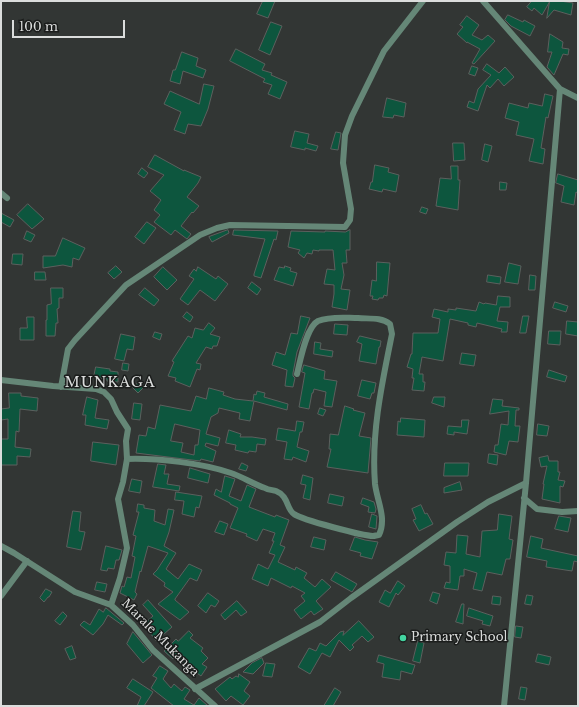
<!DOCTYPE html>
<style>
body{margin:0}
#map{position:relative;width:579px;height:707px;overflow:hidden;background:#323634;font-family:"Libre Baskerville",serif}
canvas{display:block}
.frame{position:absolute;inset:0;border:2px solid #dbdddc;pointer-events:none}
.scale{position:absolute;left:12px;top:20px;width:113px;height:18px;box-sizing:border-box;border:2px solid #dbdddc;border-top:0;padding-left:5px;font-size:12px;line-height:14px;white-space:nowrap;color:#dbdddc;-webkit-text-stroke:3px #1b1d1c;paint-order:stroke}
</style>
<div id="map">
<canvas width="579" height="707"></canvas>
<div class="frame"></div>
<div class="scale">100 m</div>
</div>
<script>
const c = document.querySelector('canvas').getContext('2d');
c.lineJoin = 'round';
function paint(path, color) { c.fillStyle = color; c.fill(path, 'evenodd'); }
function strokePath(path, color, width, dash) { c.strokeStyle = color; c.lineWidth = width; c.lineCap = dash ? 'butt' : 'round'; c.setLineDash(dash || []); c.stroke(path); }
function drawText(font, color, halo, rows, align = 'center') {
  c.font = font + ' "Libre Baskerville",serif'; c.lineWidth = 3; c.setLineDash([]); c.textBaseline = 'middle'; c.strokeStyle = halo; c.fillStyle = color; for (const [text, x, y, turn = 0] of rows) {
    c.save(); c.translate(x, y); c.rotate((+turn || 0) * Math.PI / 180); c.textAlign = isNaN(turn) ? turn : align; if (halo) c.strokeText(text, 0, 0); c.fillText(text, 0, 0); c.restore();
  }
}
const building = new Path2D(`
 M263 1H275L268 18 257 14Z
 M532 1H550L542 15 534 8 532 11 527 7Z
 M550 1H560L573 3 571 15 554 10 547 18Z
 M508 15 523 22 524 20 535 26 530 36 511 26 505 20Z
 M467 16 479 25 472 35 482 40 488 35 495 41 474 64 472 63 480 49 467 42V43L457 34 463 27 460 25Z
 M271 22 282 26 270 55 259 50Z
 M550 34 563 42 562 48 569 49 568 55 563 54 554 75 547 67 552 52H548Z
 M236 49 265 64 262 70 272 73 271 75 287 82 280 99 268 94 272 85 263 82 265 79 230 61Z
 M182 52 198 58 196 66 206 70 203 78 183 71 180 84 170 81 173 70H175Z
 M487 64 499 73 505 67 514 77 504 86 498 79 490 88 487 85 478 111 467 107 469 101 474 103 478 89 491 75 483 70Z
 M472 66 478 68 475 76 469 74Z
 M204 84 214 86 208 109 201 126 188 124 185 134 174 130 181 112 164 104 170 91 199 104Z
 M545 94 553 96 548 118 546 117 541 148 545 149 543 164 529 161 534 139 516 135 519 122 505 118 509 103 528 108 529 103 542 106Z
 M387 98 406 103 404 117 394 115 393 118 383 117Z
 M295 131 309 134 307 143 318 146 316 151 305 148V150L291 147Z
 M336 132 341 133 338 150 331 149Z
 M453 143H464L465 160 454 161Z
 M485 144 492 146 488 162 482 160Z
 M155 155 184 171V170L201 177 198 183 187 197 199 206 193 213 192 212 181 226 191 234 187 239 175 230 171 235 154 222 160 215 154 210 161 200 150 191 164 175 148 167Z
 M375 165 389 168 388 172 399 175 396 192 383 189 382 192 369 189 371 182H372Z
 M451 166H458V180H460L458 210 436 206 440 178 451 179Z
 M142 168 148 173 144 178 138 174Z
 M558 174 578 180V193L576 192 574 205 561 202 564 186 556 183Z
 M500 182 507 183 506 190H500Z
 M28 204 44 219 32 229 17 215Z
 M422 207 428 209 426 214 420 212Z
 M1 213 14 220 10 227 1 222Z
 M147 222 156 228 144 244 135 237Z
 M228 230 229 233 212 242 209 237Z
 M234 230 278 231 276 240 274 239 261 278 254 276V274L265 239 233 235Z
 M350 230V250H346L347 263H342L344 275 341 289 350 290 347 310 332 307 334 294V285L324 284 327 269 335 270 333 250H319V251L313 250 312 254 307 253 304 258 298 253 300 250 288 247 291 231 325 232V231L345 232Z
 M27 231 35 235 31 242 24 239Z
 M63 238 85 248 79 260 73 258 72 267 63 265 43 268V256H55Z
 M13 254H23L22 265 12 264Z
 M377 262 390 263 387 296 384 295 383 298H379L378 300 372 299 373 296H370L372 280 376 281Z
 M509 263 521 266 518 284 505 282Z
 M116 266 122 272 114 279 108 273Z
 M285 266 291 268 290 271 297 273 293 286 274 280 279 267 284 268Z
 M163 267 177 280 167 290 154 277Z
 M198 267 216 279 218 276 228 284 215 301 200 290 188 305 180 299 194 279 189 276 194 269 196 271Z
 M35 272H45L46 280H35Z
 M488 275 501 277 500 284 487 282Z
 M530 275 536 276 535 290H529Z
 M252 282 261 289 257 295 248 288Z
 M51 288H63V298H59V308L57 309 58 323H56L55 336H46V320H47V305L51 304Z
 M145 288 159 300 154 306 139 295Z
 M498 296 510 297V307H500L497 321 508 322 507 332H501L502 329 477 323 476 327 468 325V323L450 319 443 361 422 357 419 374H423V382H425L424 391 412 390 414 378H412L413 369 407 367 411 354H412L413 333H438L440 319 432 317 434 309 448 312V309L456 310V308L476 311 479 302 484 304 485 303 496 305Z
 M555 302 568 306 566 312 553 308Z
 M187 312 193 317 190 322 183 317Z
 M301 316 310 318 297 352 293 373V376L295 378 293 387 285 386 287 370 272 365 276 352 285 355 291 333 297 334Z
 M523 316H529L526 333H520Z
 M27 317H34V340H20V328H27Z
 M567 321 578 322V336L566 334Z
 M209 323 215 328 210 334 220 337 217 346H213L212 349 206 347 196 363 201 364 200 370 197 369 190 387 175 381 176 378 168 376 174 362 172 361 188 336 192 338 195 328 203 330Z
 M335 324 348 325 347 335 334 334Z
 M549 331H561L560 345 548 344Z
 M155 332 162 334 160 340 153 337Z
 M121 334 135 337 133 350 127 349 124 361 115 359Z
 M360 336 381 341 380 347H379L376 364 359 361 362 344 357 342Z
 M315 342 321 343 320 349 333 351 332 357 314 354Z
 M462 353 476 355 474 366 460 364Z
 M123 363 129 364 128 371 122 370Z
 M304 365 325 371 324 379 337 381 332 407 324 406 326 392 314 389 313 393H312L309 409 299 407 305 373 302 372Z
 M96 367 110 369V371L118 372V382L107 381V379L94 377Z
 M549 370 567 376 565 382 547 377Z
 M362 380 376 383 374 393H372L370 399 358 396Z
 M139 382 144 387 138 393 133 388Z
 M209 388 224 392 223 395 235 399 253 401 254 394 256 395 257 391 265 393 264 397 288 404 287 410 254 401 250 421 239 419 240 413 219 408 218 413 211 417 206 434 220 438 218 446 206 443 205 446 216 451 213 462 201 459 200 461 136 453 139 435 146 436 148 427 155 429 160 405 191 411 196 396 206 399ZM175 424 200 430 198 445H195L194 455 181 452 183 443 171 441Z
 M9 393H21V396L38 398 37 411 20 409 19 432 16 431 15 447 31 449 30 457 17 456V465H1V439H8V419L1 420V409L9 408Z
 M87 397 98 400 95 418 109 420 107 429 85 425 86 415H83Z
 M434 397H445L444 407 432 403Z
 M493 399 503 400 502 406 519 408V410H516L515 426H520L518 442 509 441 506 455 494 452 495 445H498L501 424 508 425 509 411 490 414Z
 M134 403 142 404 140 420 132 419Z
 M345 406 354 409 353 410 365 413 359 436 371 438 368 473 327 467 331 449H329L330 434 338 435Z
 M320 408 326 410 323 416 318 414Z
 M401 418 425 420 424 437 397 435 398 421 400 422Z
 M462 420H469L467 434 454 432V435L447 434 448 426 461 427Z
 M297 421 304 422 302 432H300L297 447 309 451 306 462 293 457 292 460 284 459 287 442 276 440 278 428 295 431Z
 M538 424 549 426 547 436 537 435Z
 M229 430 241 434 240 437H252L266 439 265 445 257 444 256 452 249 451 248 453 235 450 236 445 226 443Z
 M93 442 119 445 116 465 91 461Z
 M489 454 498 455 497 465 488 463Z
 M548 456 549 461H558V472H560L558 480 565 481 563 487 560 486V503L542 499 544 484H543L547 466 541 467 539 458Z
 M242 463 248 466 246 471 239 469Z
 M445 463H469L468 476H444Z
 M158 464 166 465 164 474H169L167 484 180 486 179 491 153 487Z
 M190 468 210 474 208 483 188 478Z
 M303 475 313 478 310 500 303 498 306 485 301 484Z
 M225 476 235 479 229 496 241 501 247 485 256 489 249 507 275 517 276 515 289 520 280 545 285 547 278 562 295 570 296 567 307 573 304 578 315 587 322 579 331 587 316 601 323 609 314 615 311 611 301 619 294 610 305 601 301 596 305 593 292 586 291 588 271 578 268 586 252 579 258 564 268 569 275 555 269 553 274 541H272L275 533 263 529 257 541 246 536 247 534 230 528 238 508 230 504V503L214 495 216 489 221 492Z
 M132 479 142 481 140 493 129 491Z
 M460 482 462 490 444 493V488Z
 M176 492 202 496 199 508 196 507 194 517 182 514 184 501 175 500Z
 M330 494 344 497 342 506 328 503Z
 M363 498 374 502 376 509 375 513 368 512 369 507 361 504Z
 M138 504 144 505V508L155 510 154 521 165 525 168 509 174 510 169 532 164 546 176 553 166 569 178 579 189 564 202 570 197 581 190 578 175 599V600L189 612 180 620 158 604 173 592 164 586 165 583 153 574 157 570 168 553 148 546 141 572 140 571 135 592 137 594 134 600 120 593 122 586 124 587 127 577 131 578 135 557 132 556 136 536 133 535 139 512H137Z
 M421 505 425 514 427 513 433 524 419 531 413 520 416 519 412 509Z
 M73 511 81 512 79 531 85 532 81 550 67 547Z
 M372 514 377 516 376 529 369 527Z
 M499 514 512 516 509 539 513 540 510 559H506L502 575 487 572 482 591 473 589 477 573 464 569V576H460L458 590 444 588 446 582 450 583V566L444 565 446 552 456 553 457 535 468 536 466 554 480 557 482 531 497 530Z
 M559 516 571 518 568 532 555 529Z
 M220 521 228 524 224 535 215 532Z
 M531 536 543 539 541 548 578 556V562L574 561 572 571 546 567 547 561 527 557Z
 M314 537 326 540 324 550 311 547Z
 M355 537 365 540 378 542 372 559 360 556 361 553 350 550Z
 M106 546 122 550 119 560H116L114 569 108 568 107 571 101 570Z
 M336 572 357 584 352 592 331 580Z
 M398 581 405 586 398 595 396 593 389 607 379 602 385 590 390 593Z
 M97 582 107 584 105 592 95 590Z
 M46 589 52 592 49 597H48L44 602 40 598Z
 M433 592 440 594 437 604 430 601Z
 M208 593 219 601 215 607 211 605 206 613 198 606Z
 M527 595 533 596 531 605 525 604Z
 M493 596 501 597 500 605 492 604Z
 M148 600 172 627 156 641 148 630 149 629 145 623 153 616 143 605Z
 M237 601 247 612 241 616 236 610 225 620 221 615Z
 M462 604H464L463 624 456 622Z
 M106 608 124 623 122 625 108 615 103 624 93 635 80 625 84 621 90 625 99 609 103 612Z
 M469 608 493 616 490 626 482 624 483 621 467 616Z
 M63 612 67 616 60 625 55 621Z
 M359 621 374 637 368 642 362 636 352 645 354 647 350 651 339 640 330 657 322 653 310 674 298 667 309 648 316 651 320 643 326 646 340 632 344 631 343 635Z
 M516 626 523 627 521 638 515 637Z
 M189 631 193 635 190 638 203 648 201 651 208 658 202 664 207 667 201 676 175 657 173 659 164 651 176 639 178 641Z
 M133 632 152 655 143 663 127 644Z
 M418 641 424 643 420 663 413 661Z
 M72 646 76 658 70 660 65 649Z
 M538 654 551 657 549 665 536 662Z
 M379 655 415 665 412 674 401 671 400 680 382 677 384 664 377 662Z
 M262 658 264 663 253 674 243 672 252 663Z
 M266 663 275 664 272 677 263 676Z
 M160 666 168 671 163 679 171 688 174 684 182 691 185 687 190 690 184 699 194 705 199 698 208 706H174L151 688 157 678 153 676Z
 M239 674 250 682 244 691 250 696 243 705 231 696 226 701 215 689 230 677 232 679 236 676 238 677Z
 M133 679 153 692 144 706H137L141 697 127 688Z
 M521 687 527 688 525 700 519 699Z
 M335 688 341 692 333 706H324Z`);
paint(building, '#0d563e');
strokePath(building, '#5c605e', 1);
strokePath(new Path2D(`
 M483 1 560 89 526 483 504 706
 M560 89 578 98
 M1 193 7 198
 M1 380 53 386 96 389 104 392 111 399 117 412 128 429 126 441 127 459 123 482 118 499 127 548 120 578 111 605
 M61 387 68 349 75 340 126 285 200 235 217 228 230 225 345 227 350 220 351 209 343 163 345 135 352 116 384 51 423 1
 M127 459C157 458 202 463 231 473 243 477 253 484 265 488 268 490 273 490 276 491 289 496 286 509 294 514 302 520 364 536 373 536 375 536 377 535 379 535 387 518 377 501 375 484 371 433 382 383 392 334L390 324C381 317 369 319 358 318 346 318 330 316 318 321 306 327 300 362 297 374
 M524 498 537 509 562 512 578 511
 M1 546 14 553 75 592 111 605 133 625 153 650 215 706
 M1 596 27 561
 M195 689 320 622 351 598 457 522 488 502 526 483`), '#658777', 6);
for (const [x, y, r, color] of [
 [403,638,4,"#43d4a0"]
]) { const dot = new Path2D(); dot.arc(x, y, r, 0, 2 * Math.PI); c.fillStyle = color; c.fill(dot); strokePath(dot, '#1b1d1c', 1.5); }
drawText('12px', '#dbdddc', '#1b1d1c', [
 ["Marale Mukanga",160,638,45]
]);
drawText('12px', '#dbdddc', '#1b1d1c', [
 ["Primary School",411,638]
], 'left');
c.letterSpacing = '1px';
drawText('14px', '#dbdddc', '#1b1d1c', [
 ["MUNKAGA",110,383]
]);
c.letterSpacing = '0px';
</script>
